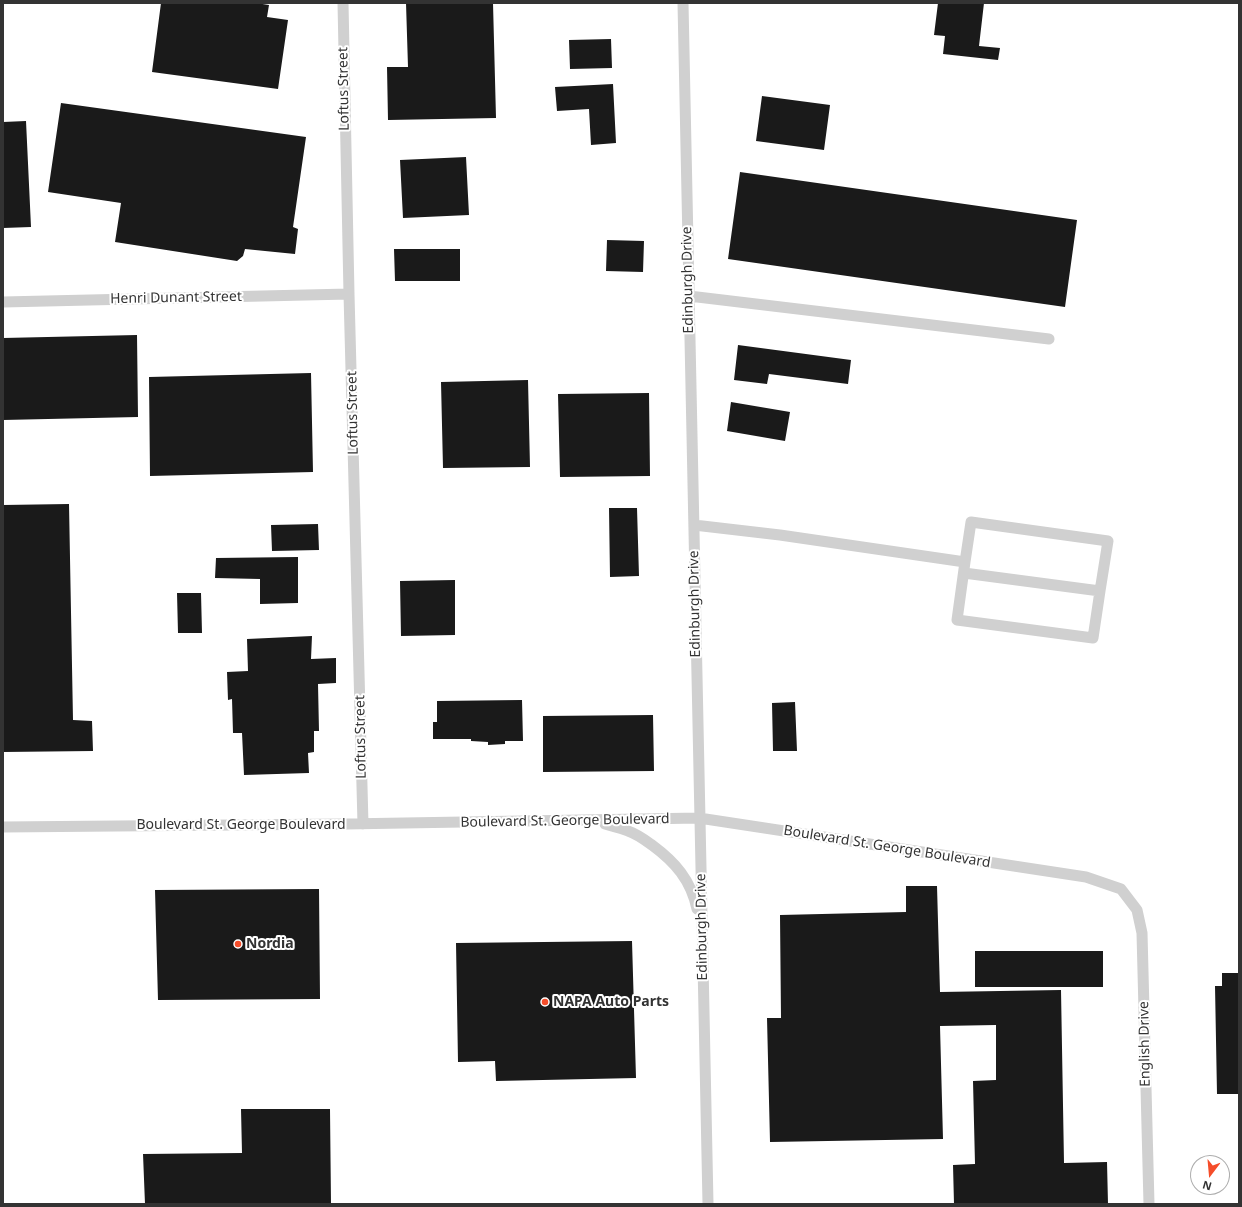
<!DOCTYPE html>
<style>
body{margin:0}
#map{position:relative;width:1242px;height:1207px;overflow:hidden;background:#fff;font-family:"Noto Sans",sans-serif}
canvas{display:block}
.frame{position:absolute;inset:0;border:4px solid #333;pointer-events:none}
.north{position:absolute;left:1190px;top:1155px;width:40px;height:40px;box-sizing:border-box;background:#fff;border:1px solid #adadad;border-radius:50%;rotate:196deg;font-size:11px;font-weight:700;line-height:16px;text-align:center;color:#333}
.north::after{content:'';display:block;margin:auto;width:14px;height:18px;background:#f54d2a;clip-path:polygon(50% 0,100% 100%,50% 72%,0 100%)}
</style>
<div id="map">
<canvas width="1242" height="1207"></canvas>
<div class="frame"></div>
<div class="north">N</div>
</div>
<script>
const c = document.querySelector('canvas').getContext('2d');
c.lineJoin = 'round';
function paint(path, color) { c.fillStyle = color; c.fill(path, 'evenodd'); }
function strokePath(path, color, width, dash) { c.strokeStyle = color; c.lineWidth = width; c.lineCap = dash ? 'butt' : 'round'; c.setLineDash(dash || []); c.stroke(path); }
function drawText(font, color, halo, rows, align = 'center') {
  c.font = font + ' "Noto Sans",sans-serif'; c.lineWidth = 4; c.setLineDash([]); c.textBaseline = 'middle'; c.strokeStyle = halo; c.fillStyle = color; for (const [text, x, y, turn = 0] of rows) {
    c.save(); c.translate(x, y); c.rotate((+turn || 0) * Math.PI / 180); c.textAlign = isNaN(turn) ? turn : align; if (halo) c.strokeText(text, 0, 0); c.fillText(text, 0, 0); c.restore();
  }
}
paint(new Path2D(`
 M161 3H256L269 5 267 17 288 20 278 89 152 72Z
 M406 3H493L496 118 388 120 387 67H408Z
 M938 3H984L979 46 1000 48 998 60 943 54 945 36 934 35Z
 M611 39 612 68 570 69 569 40Z
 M613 84 616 143 591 145 589 109 557 111 555 87Z
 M762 96 830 105 824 150 756 141Z
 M61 103 306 137 293 227 298 229 295 254 245 249 243 256 237 261 115 242 121 203 48 192Z
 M26 121 31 227 3 228V122Z
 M466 157 469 215 403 218 400 160Z
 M740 172 1077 220 1065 307 728 259Z
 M607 240 644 241 643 272 606 271Z
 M394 249H460V281H395Z
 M137 335 138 417 3 420V338Z
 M738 345 851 360 848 384 769 374 767 384 734 380Z
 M311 373 313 472 150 476 149 377Z
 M528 380 530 467 443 468 441 382Z
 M649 393 650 476 560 477 558 394Z
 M731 402 790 412 785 441 727 431Z
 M69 504 73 720 92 721 93 751 3 752V505Z
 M609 508H637L639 576 610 577Z
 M318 524 319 550 272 551 271 525Z
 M298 557V603L260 604V579L215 578 216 558Z
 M455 580V635L401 636 400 581Z
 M177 593H201L202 633H178Z
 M312 636 311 659 336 658V683L318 684 319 731H314V752L308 753 309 773 244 775 242 733H233L232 699 228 700 227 672 248 671 247 639Z
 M522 700 523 741H505V744L488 745V742L471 741V739H433V722H437V701Z
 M795 702 797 751H773L772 703Z
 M653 715 654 771 543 772V716Z
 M906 886H937L940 992 1061 990 1064 1163 1107 1162 1108 1204H954L953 1165 975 1164 973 1081 996 1080V1025L940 1026 943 1139 770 1142 767 1018H781L780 915 906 912Z
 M319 889 320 999 158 1000 155 890Z
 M632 941 636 1078 496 1081 495 1061 458 1062 456 943Z
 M975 951H1103V987H975Z
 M1222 973H1239V1094H1217L1215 986H1222Z
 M241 1109H330L331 1204H145L143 1154 242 1153Z`), '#1a1a1a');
strokePath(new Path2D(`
 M343 3 349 294 363 824
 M683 3 708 1204
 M689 296 1049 339
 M3 302 349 294
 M694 525 780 535 965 562 957 620 1093 638 1100 591 964 573
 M965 562 971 522 1108 541 1100 591
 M605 824C612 826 621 828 628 831 637 834 645 840 652 845 675 862 691 880 697 909
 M3 827 345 824 699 818 1086 877 1121 889 1137 910 1142 933 1149 1204`), '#d0d0d0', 11);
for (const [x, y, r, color] of [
 [238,944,4,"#f54d2a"],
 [545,1002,4,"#f54d2a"]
]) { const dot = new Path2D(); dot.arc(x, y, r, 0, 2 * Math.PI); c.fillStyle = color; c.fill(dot); strokePath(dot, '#fff', 1.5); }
drawText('14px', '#333', '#fff', [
 ["Loftus Street",344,89,-91],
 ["Edinburgh Drive",688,280,-91],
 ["Henri Dunant Street",176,298,-1],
 ["Loftus Street",353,413,-91],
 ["Edinburgh Drive",695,604,-91],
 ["Loftus Street",361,737,-91],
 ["Boulevard St. George Boulevard",565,821,-1],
 ["Boulevard St. George Boulevard",241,825],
 ["Boulevard St. George Boulevard",887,847,9],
 ["Edinburgh Drive",702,927,-91],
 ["English Drive",1145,1044,-91]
]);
drawText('bold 14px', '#333', '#fff', [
 ["Nordia",246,944],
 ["NAPA Auto Parts",553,1002]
], 'left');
</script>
